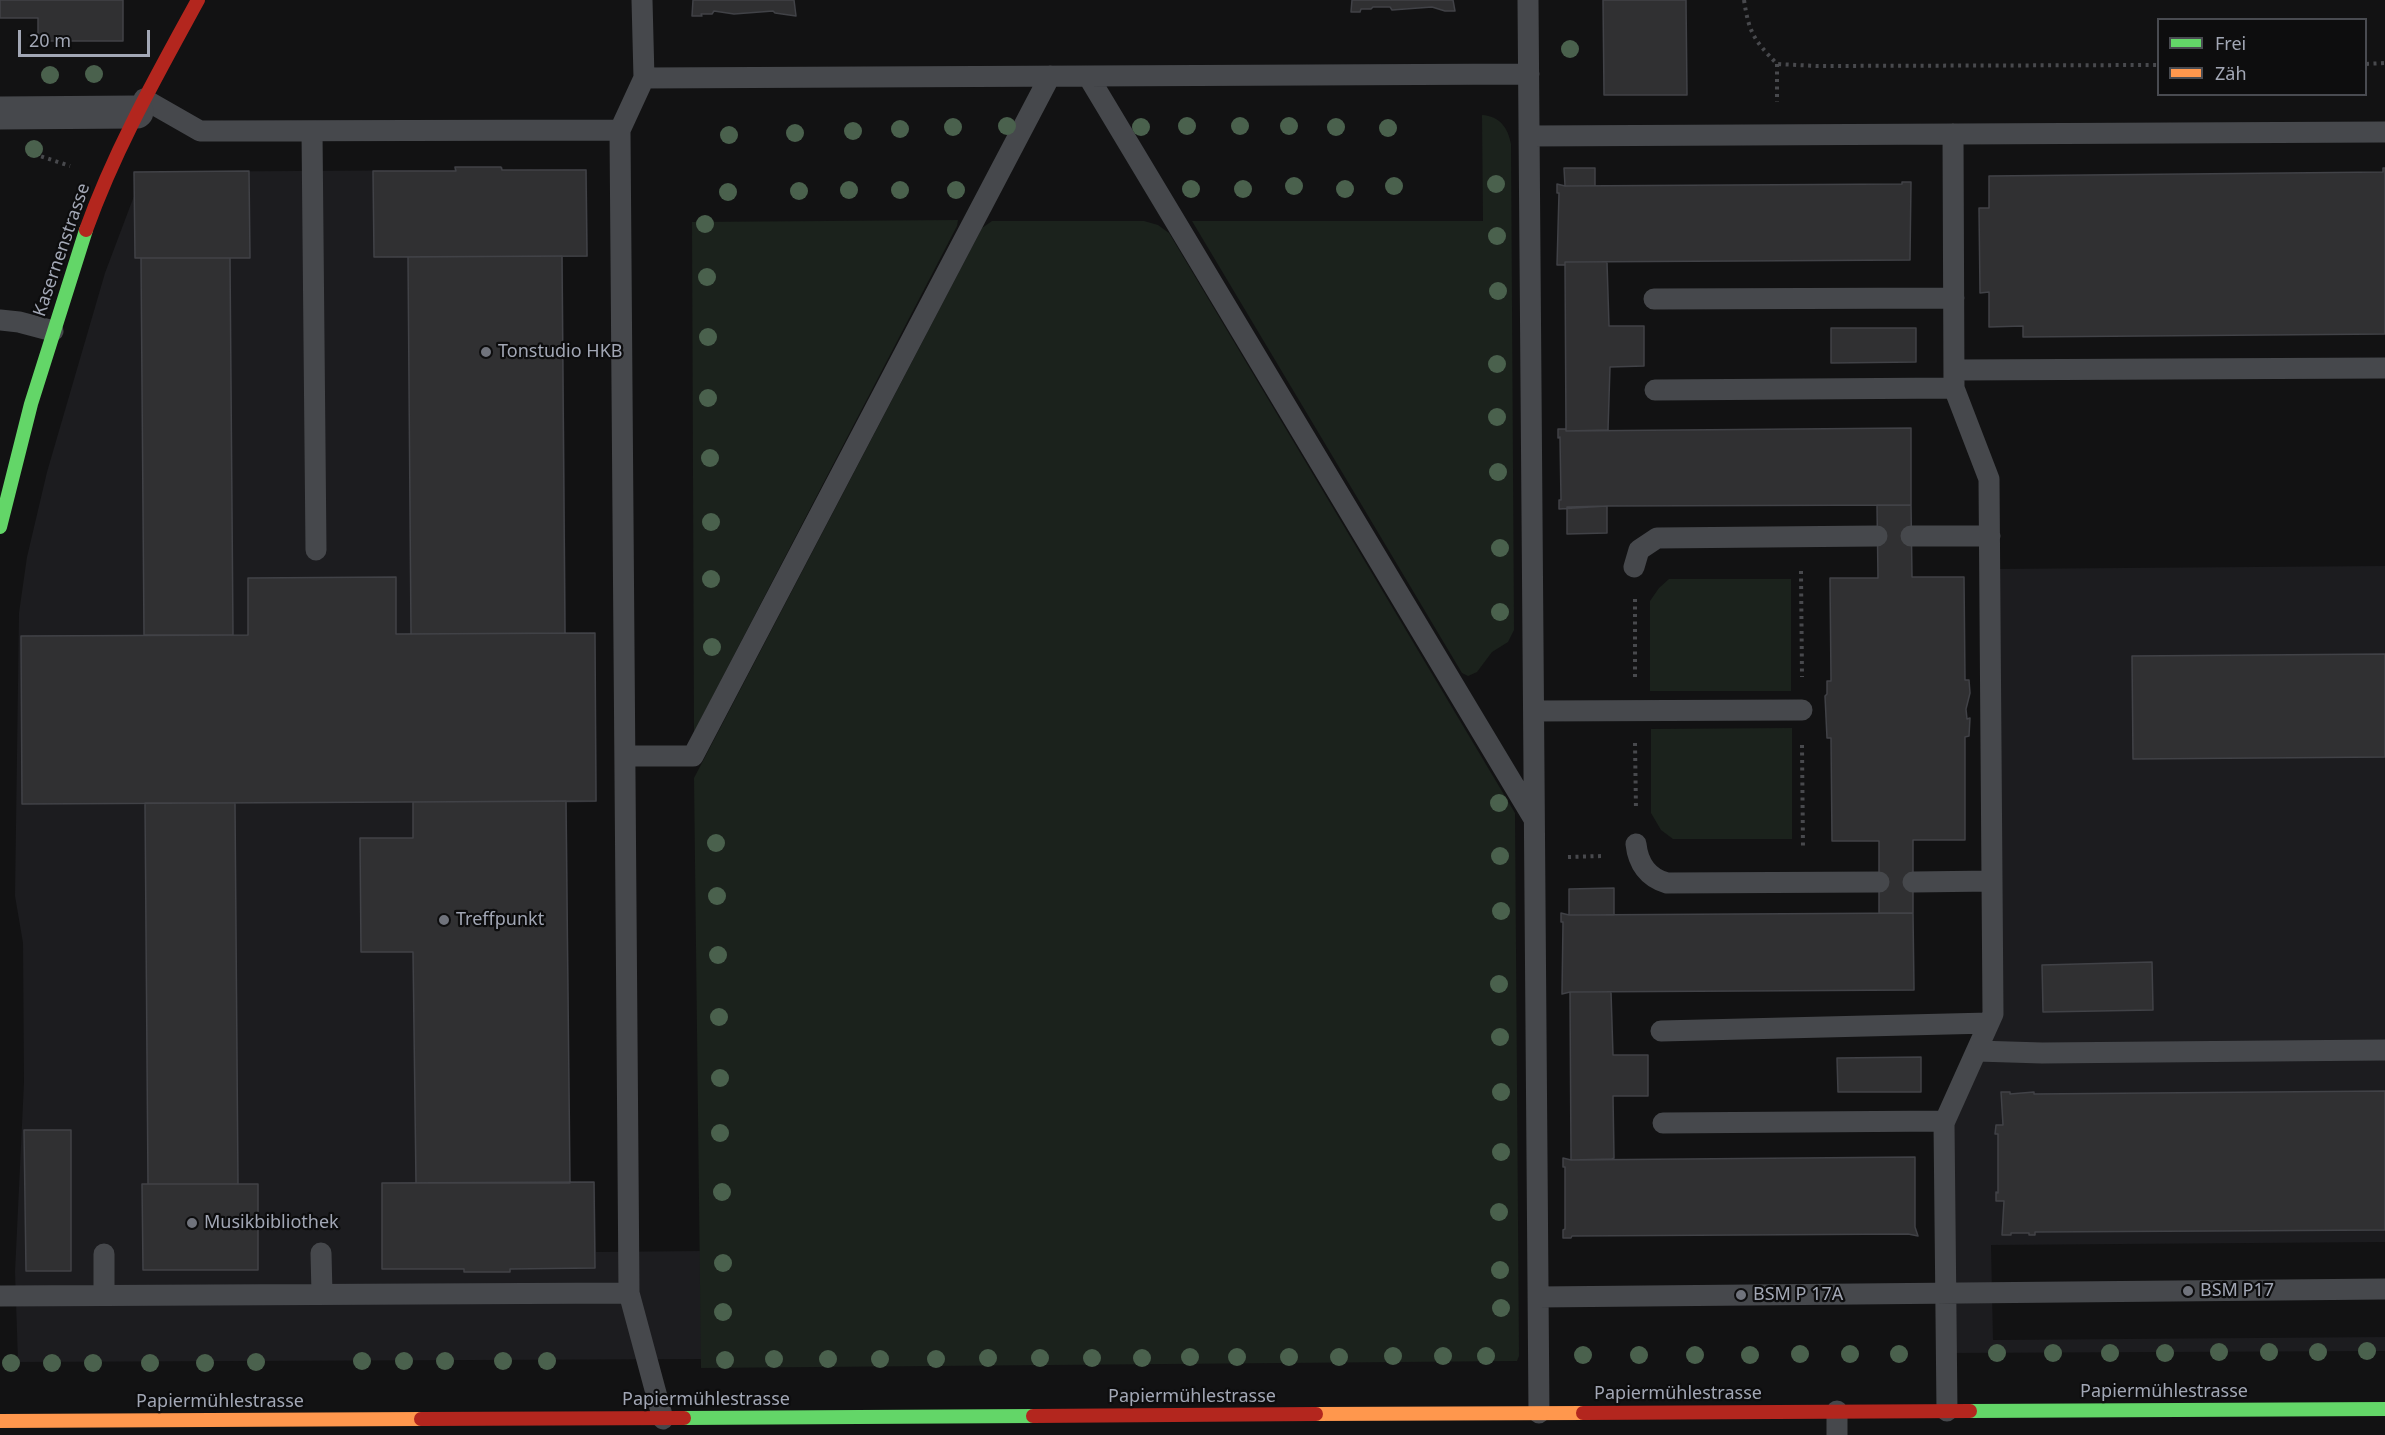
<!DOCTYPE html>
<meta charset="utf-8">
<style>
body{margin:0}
#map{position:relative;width:2385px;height:1435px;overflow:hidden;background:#121213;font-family:"Noto Sans",sans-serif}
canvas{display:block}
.legend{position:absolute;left:2157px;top:18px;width:210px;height:78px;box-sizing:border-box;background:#0d0d0e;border:2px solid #494b51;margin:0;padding:8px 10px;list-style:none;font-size:18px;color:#a2a7b5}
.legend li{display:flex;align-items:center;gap:12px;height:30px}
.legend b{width:30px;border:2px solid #494b51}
.scale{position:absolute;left:18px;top:30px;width:132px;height:27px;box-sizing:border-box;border:3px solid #a2a7b5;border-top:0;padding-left:8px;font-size:18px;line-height:21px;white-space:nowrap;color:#a2a7b5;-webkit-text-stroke:4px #0d0d0e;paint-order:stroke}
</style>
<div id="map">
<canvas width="2385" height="1435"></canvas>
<ul class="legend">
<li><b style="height:8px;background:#63d668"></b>Frei</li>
<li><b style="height:8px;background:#ff974d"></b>Zäh</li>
</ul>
<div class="scale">20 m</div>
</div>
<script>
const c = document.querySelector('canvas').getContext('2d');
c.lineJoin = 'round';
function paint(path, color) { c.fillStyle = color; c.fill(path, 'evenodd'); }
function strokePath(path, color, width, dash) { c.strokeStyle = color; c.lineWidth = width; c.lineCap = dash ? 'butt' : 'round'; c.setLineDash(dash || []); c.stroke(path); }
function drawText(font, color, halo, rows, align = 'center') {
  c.font = font + ' "Noto Sans",sans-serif'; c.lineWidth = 4.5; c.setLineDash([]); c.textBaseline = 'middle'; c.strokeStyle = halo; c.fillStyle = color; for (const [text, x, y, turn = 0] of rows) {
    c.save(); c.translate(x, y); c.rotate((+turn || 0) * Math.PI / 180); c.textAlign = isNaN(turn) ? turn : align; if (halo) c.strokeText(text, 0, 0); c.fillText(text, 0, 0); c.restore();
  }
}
paint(new Path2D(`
 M454 167H503V170L587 169 588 257H563L566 632 595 633 597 802 567 803 570 1181 595 1182 596 1252 701 1251 702 1359 18 1362 15 1272 24 1082 23 943 15 896 19 613 27 557 47 472 105 273 134 196V172L454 170Z
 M2385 566V1242L1991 1245 1993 1340 2385 1337V1351L1950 1353 1947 1125 1998 1009 1992 569Z`), '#1c1c1f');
paint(new Path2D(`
 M1482 115C1500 116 1508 128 1511 144L1514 630 1508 642 1492 652 1477 672 1468 676 1462 673 1192 221H1483Z
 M958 220 957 226 694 732 692 222Z
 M992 221H1144L1158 225 1169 233 1515 813 1519 1356 1517 1361 701 1368 694 778 982 228Z
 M1669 579H1791V691H1650V601L1659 588Z
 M1792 728V839H1673L1661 830 1651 813V729Z`), '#1b221c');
const building = new Path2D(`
 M0 0H123V41H38V18H0Z
 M693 0H794L796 16 775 13 773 11 734 14 714 11 712 14H701L702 16H692Z
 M1352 0H1453L1455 11H1445L1432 7 1392 10 1390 7H1373L1371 9H1361L1360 12H1351Z
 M1603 0H1686L1687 95H1604Z
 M455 167H501L502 170H586L587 256 374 257 373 171H456Z
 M1564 168H1595V186H1565Z
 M2383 168H2385V334L2023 337V326L1989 327V292L1980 293 1979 208H1989V176L2383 172Z
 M249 171 250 258H135L134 172Z
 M1902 182H1911L1910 260 1565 262V265H1557L1559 193H1557V184L1565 186 1902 184Z
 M562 256 565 633 411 634 408 257Z
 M141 258H230L233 635H144Z
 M1565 262H1607L1609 326H1644V366L1610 367 1608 430 1566 431Z
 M1831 328H1916V362L1831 363Z
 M1911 428V505L1607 506 1559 509V500H1561L1560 437 1558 438V429H1566V431Z
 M1877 505H1911L1912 577H1964L1965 680H1969L1970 693 1966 709 1967 719 1970 718 1969 736 1965 737V840H1913V913H1879V841H1832L1831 738H1827L1825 696 1827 694V681H1831L1830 578H1878Z
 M1607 506V533L1567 534V507Z
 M396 577V634L595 633 596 801 22 804 21 636 248 635V578Z
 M2385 654V757L2133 759 2132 656Z
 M566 801 570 1183H416L413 952H361L360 838H413V802Z
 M145 803H235L238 1184H148Z
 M1614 888V915H1569V889Z
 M1561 913 1569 915 1913 913 1914 990 1570 992 1562 994 1563 922H1561Z
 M2152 962 2153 1010 2043 1012 2042 965Z
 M1570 992H1611L1613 1055H1648V1096H1613L1614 1158 1612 1159 1571 1160Z
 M1921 1057V1092H1838L1837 1058Z
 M2385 1091V1230L2035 1232V1235H2029V1233H2011V1235H2002L2004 1201H1996V1192L1998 1193V1134H1995L1996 1125H2003L2001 1092H2010V1094L2034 1092V1094Z
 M24 1130H71V1271H26Z
 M1915 1157V1227L1918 1236 1908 1234 1572 1236 1571 1238H1563V1230L1565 1229V1167H1563V1158L1571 1160Z
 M594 1182 595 1268 510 1269V1272H464V1269H382V1183Z
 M142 1184H258V1270H143Z`);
paint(building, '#303032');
strokePath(building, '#414247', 1.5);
strokePath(new Path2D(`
 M1744 0C1749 33 1754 40 1777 64L1816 66 2158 65
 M1777 64V102
 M2366 64 2385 63
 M34 154 70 166
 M1801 571 1802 677
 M1635 599V678
 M1635 743 1636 810
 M1802 745 1803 848
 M1568 857 1603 856`), '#48494d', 4, [3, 4.5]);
strokePath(new Path2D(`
 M642 0 644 78 620 130 629 1293 663 1419
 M1528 0 1539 1413
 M1088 76 1534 819
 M644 78 1529 74
 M144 99 200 131 620 130
 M312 131 316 550
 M1529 136 2385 132
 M1654 299 1954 298
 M0 320 19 322 53 331
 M1955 370 2385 368
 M1655 390 1954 388
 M1911 536H1990
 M1634 567 1639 550 1657 538 1877 536
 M1534 711 1802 710
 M625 756H693L1050 76
 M1636 844C1638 863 1648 878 1667 883L1879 882
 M1913 882 1992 881
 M1661 1031 1989 1023
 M1977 1051 2042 1053 2385 1050
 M1663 1123 1945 1121
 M321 1253 322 1294
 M104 1254V1295
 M0 1296 629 1293
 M1538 1297 2385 1289
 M1837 1411V1435
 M1947 1411 1944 1123 1993 1014 1989 479 1954 388 1953 134`), '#46484c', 21);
strokePath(new Path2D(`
 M0 113 137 112`), '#46484c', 33);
strokePath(new Path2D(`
 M0 527 31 404 86 230
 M1970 1411 2385 1409
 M684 1418 1033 1416`), '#63d668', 14);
strokePath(new Path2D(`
 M1316 1414 1583 1413
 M0 1421 421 1419`), '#ff974d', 14);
strokePath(new Path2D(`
 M86 230C115 149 157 75 198 0
 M1583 1413 1970 1411
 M1033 1416 1316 1414
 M421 1419 684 1418`), '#b3261e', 14);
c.fillStyle = '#4a614d';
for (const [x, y] of [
 [1570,49],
 [94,74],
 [50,75],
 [1007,126],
 [1187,126],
 [1240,126],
 [1289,126],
 [953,127],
 [1141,127],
 [1336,127],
 [1388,128],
 [900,129],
 [853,131],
 [795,133],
 [729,135],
 [34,149],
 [1496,184],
 [1294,186],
 [1394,186],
 [1191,189],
 [1243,189],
 [1345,189],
 [849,190],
 [900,190],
 [956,190],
 [799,191],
 [728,192],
 [705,224],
 [1497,236],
 [707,277],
 [1498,291],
 [708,337],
 [1497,364],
 [708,398],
 [1497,417],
 [710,458],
 [1498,472],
 [711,522],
 [1500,548],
 [711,579],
 [1500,612],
 [712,647],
 [1499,803],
 [716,843],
 [1500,856],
 [717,896],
 [1501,911],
 [718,955],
 [1499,984],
 [719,1017],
 [1500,1037],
 [720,1078],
 [1501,1092],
 [720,1133],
 [1501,1152],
 [722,1192],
 [1499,1212],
 [723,1263],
 [1500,1270],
 [1501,1308],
 [723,1312],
 [2367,1351],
 [2219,1352],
 [2269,1352],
 [2318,1352],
 [1997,1353],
 [2053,1353],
 [2110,1353],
 [2165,1353],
 [1800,1354],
 [1850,1354],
 [1899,1354],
 [1583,1355],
 [1639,1355],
 [1695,1355],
 [1750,1355],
 [1393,1356],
 [1443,1356],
 [1486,1356],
 [1190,1357],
 [1237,1357],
 [1289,1357],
 [1339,1357],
 [988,1358],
 [1040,1358],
 [1092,1358],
 [1142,1358],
 [774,1359],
 [828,1359],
 [880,1359],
 [936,1359],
 [725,1360],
 [362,1361],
 [404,1361],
 [445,1361],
 [503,1361],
 [547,1361],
 [256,1362],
 [11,1363],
 [52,1363],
 [93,1363],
 [150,1363],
 [205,1363]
]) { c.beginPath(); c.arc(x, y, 9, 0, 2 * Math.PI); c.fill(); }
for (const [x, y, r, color] of [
 [486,352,6,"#70737c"],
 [444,920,6,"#70737c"],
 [192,1223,6,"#70737c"],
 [2188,1291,6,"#70737c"],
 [1741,1295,6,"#70737c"]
]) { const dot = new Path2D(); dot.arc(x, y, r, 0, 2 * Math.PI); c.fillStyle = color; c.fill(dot); strokePath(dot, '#0d0d0e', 2); }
drawText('18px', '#a2a7b5', '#0d0d0e', [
 ["Kasernenstrasse",62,250,-71],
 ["Papiermühlestrasse",2164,1392],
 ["Papiermühlestrasse",1678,1394],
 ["Papiermühlestrasse",1192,1397],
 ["Papiermühlestrasse",706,1400],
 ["Papiermühlestrasse",220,1402]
]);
drawText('18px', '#a2a7b5', '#0d0d0e', [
 ["Tonstudio HKB",498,352],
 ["Treffpunkt",456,920],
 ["Musikbibliothek",204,1223],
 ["BSM P17",2200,1291],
 ["BSM P 17A",1753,1295]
], 'left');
</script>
